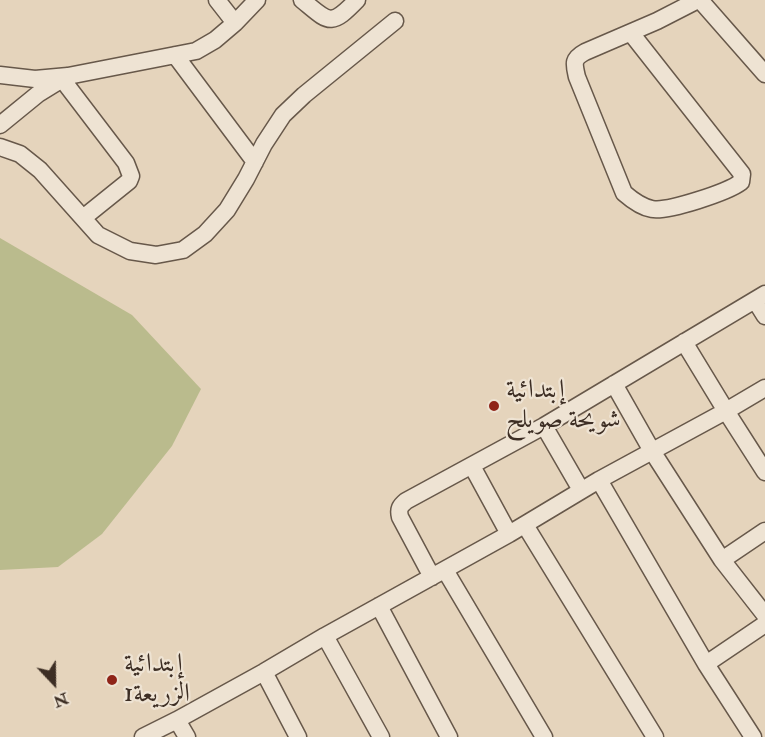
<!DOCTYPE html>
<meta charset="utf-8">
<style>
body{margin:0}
#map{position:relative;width:765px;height:737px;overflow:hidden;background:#e5d4bc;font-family:"IM FELL Double Pica",serif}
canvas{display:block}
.north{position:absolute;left:24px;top:653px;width:60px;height:60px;-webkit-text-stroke:4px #eee3d3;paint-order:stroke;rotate:158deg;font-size:16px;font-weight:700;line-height:24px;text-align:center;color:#3d2e24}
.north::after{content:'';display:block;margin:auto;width:21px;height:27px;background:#3d2e24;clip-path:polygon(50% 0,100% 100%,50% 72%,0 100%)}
</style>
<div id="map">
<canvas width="765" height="737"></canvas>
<div class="north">N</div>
</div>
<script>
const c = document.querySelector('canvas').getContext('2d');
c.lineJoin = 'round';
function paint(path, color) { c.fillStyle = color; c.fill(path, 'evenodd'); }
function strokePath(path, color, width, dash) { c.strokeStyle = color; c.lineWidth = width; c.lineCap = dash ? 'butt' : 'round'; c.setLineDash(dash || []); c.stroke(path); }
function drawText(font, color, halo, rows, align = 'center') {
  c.font = font + ' "IM FELL Double Pica",Amiri,serif'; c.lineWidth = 4.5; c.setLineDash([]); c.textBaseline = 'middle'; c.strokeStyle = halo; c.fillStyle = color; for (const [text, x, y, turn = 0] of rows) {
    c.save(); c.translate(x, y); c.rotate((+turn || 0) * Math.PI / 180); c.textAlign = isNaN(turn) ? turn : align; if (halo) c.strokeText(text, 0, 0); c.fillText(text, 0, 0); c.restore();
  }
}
paint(new Path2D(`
 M0 238 132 315 201 389 172 446 102 534 58 567 0 570Z`), '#babb8d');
const minor = new Path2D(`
 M217 0 235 23
 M302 0C329 22 330 28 357 0
 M700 0 765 74
 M631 33 742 174 741 182C728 192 668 212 652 209 641 207 632 200 624 193L577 77C574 64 572 59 585 52L657 21 698 0
 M175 55 255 162
 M0 75 35 79 68 76 196 51 215 40 235 23 257 0
 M62 79 126 163 131 176 129 181 83 218
 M0 125 38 94 64 78
 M0 147 20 154 40 170 98 235 130 251 156 255 183 250 205 234 227 210 246 179 264 144 283 115 304 95 395 21
 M755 300 765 316
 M684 342 726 411 765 472
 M614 384 652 451 722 560 765 615
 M544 426 581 490
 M472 466 509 534
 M599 480 706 664 753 737
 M525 525 655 737
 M722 560 765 531
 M445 570 544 737
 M432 577 400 517C398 509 400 506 406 501L544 426 765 294
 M379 606 449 737
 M325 636 381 737
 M706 664 765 624
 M264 672 298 737
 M177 720 187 737
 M143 737 177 720 264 672 325 636 509 534 599 480 726 411 765 388`);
strokePath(minor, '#67584a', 19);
strokePath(minor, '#eee3d3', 16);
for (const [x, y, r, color] of [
 [494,406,6,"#8f2418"],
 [112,680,6,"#8f2418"]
]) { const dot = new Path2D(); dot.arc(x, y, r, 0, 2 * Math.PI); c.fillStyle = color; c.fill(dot); strokePath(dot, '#eee3d3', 2); }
drawText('26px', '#3d2e24', '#eee3d3', [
 ["إبتدائية",506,391],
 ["شويحة صويلح",506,421],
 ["إبتدائية",124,665],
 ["الزريعة1",124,695]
], 'left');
</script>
